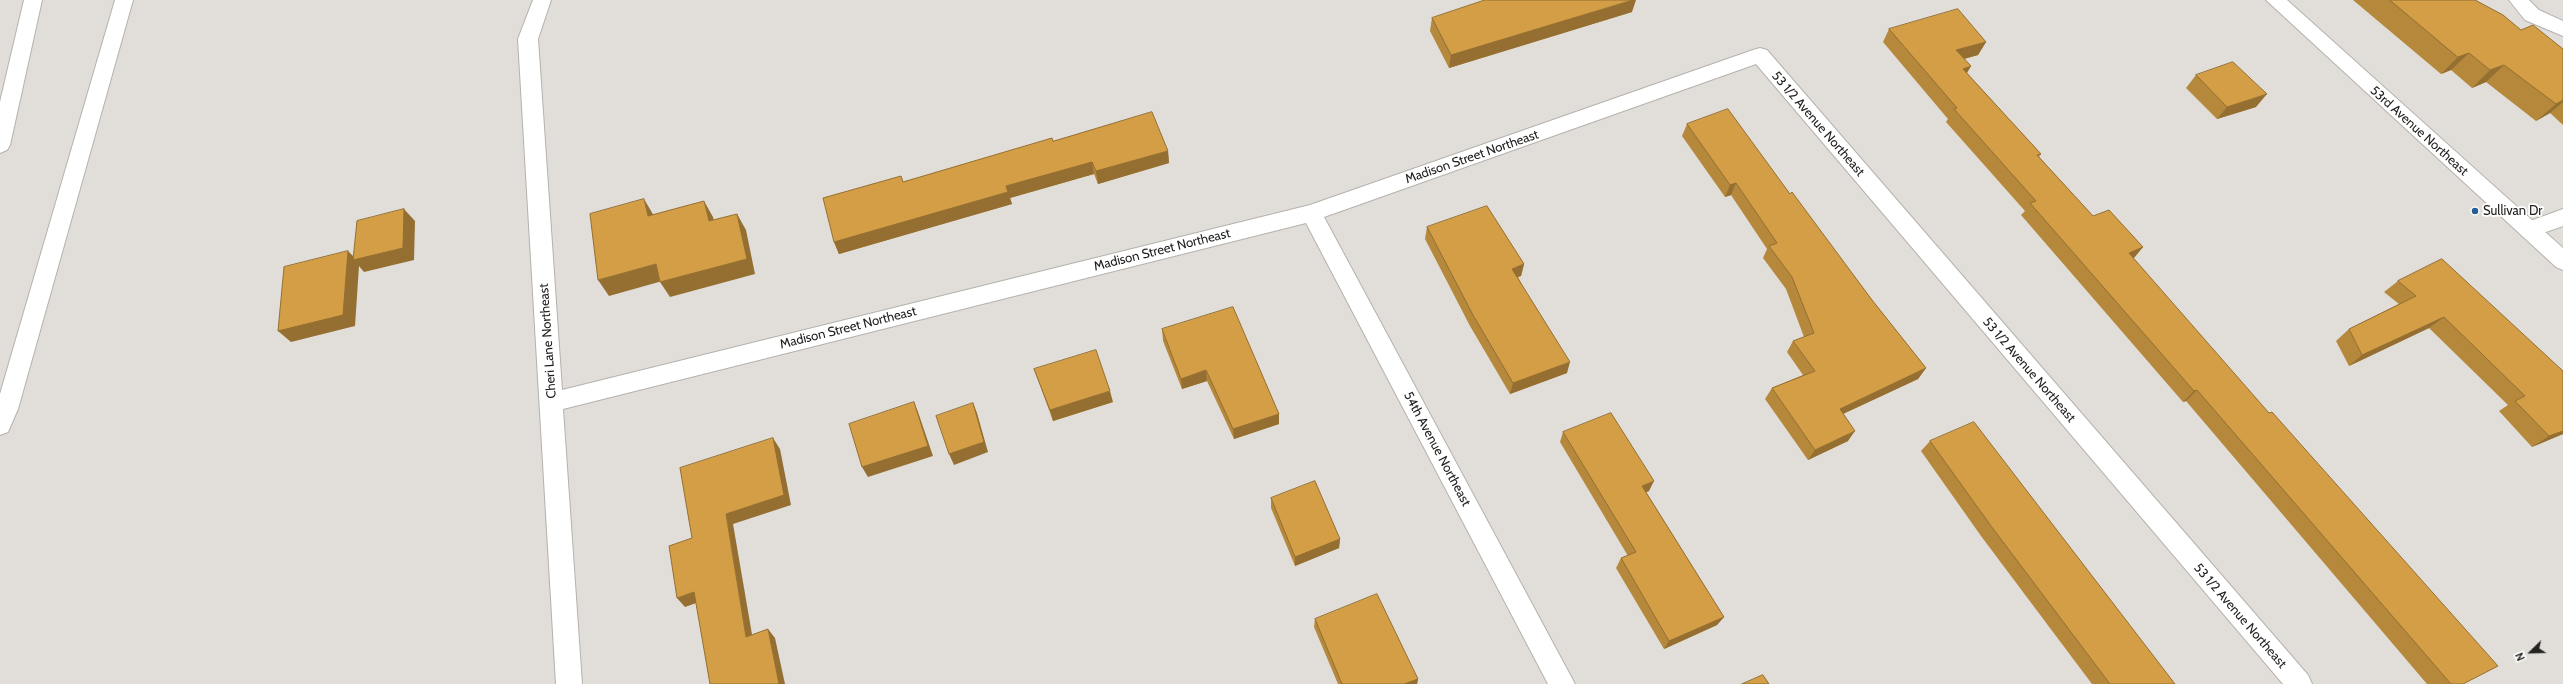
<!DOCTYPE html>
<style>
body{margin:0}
#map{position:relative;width:2563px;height:684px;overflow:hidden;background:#e1ded9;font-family:Cabin,sans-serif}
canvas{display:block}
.north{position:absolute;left:2511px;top:632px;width:40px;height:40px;-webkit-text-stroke:3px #fff;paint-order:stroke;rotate:247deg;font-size:11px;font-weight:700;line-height:16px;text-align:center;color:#232220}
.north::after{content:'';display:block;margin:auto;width:14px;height:18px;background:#232220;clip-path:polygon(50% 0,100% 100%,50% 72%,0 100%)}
</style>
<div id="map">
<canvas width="2563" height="684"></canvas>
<div class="north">N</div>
</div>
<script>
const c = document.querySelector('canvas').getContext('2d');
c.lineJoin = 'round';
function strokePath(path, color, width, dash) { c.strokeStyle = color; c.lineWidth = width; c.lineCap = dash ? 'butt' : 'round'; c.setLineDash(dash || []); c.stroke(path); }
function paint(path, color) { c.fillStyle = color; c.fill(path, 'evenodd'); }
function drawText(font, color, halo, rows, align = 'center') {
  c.font = font + ' Cabin,sans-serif'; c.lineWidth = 3.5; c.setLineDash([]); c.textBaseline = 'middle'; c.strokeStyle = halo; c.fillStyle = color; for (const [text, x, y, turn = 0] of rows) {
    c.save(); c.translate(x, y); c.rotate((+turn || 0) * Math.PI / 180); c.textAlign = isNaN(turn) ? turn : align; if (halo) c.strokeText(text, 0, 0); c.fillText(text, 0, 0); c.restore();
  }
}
const street = new Path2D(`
 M533 0H551L538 39 562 390 1310 205 1753 50 1760 48 1767 50 2308 675 2312 684H2283L1756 64 1324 217 1575 684H1548L1306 223 563 409 582 684H556L518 39Z
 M2509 0H2529L2539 10 2563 21V36L2525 20Z
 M2563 209V226L2529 238 2522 236 2519 230 2522 224Z`);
const secondary = new Path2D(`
 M2266 0H2287L2563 248V270L2556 267Z`);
const highway = new Path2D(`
 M24 0H42L10 145 7 150 0 153V102Z
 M115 0H133L18 409 8 432 0 435V394Z`);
strokePath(street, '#b5b2ad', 2);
strokePath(secondary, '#b5b2ad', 2);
strokePath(highway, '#b5b2ad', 2);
paint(street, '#fff');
paint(secondary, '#fff');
paint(highway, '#fff');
paint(new Path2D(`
 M2353 0H2475L2521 30 2563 49V125L2550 113 2536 121 2486 82 2472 88 2451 70 2441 74Z
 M1632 12 1449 68 1430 31 1432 18Z
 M1889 29 1986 42 1978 55 1964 59 1971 66 1967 73 2041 154 2039 157 2093 216 2143 247 2133 259 2463 684H2427L2186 401 2183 402 2021 215 2025 211 1946 122 1948 119 1883 42Z
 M2196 75 2256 107 2217 119 2186 88Z
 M1687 124 1790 194 1872 300 1926 368 1918 379 1843 414 1848 441 1808 460 1765 399 1772 388 1803 375 1787 352 1793 341 1804 337 1786 289 1763 258 1767 249 1731 195 1725 197 1682 136Z
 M1053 141 1168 151 1169 163 1098 184 1094 174 1010 198 1012 204 839 254 834 242 901 176 903 182Z
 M1427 227 1524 264 1521 276 1518 277 1567 373 1510 394 1470 326 1425 239Z
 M2442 259 2563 434 2532 447 2499 411 2508 405 2429 328 2349 366 2336 341 2349 329 2399 304 2384 292 2398 281Z
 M1162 329 1279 414V424L1234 439 1207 381 1182 389 1163 341Z
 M1034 369 1113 402 1053 421 1038 380Z
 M1563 432 1649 491 1646 492 1724 617 1717 625 1664 649 1616 568 1621 558 1628 556 1560 442Z
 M1930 441 2175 684H2092L1981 536 1921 451Z
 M1271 498 1340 539 1339 548 1295 566 1271 508Z
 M1315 619 1418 679 1417 684H1338L1314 627Z`), '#b5883c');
paint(new Path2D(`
 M1633 0H1636L1632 12 1449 68 1451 55Z
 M1986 42 1978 55 1949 63 1956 50Z
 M2469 53 2451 70 2441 74 2458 57Z
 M2504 65 2486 82 2472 88 2490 70Z
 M1971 66 1963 79V69Z
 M2267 94 2256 107 2217 119 2227 107Z
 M2563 100V102L2550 113 2536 121 2556 104Z
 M1168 151 1169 163 1098 184 1096 171Z
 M1092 162 1094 174 1010 198 1012 204 839 254 834 242 1006 186Z
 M1736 183 1731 195 1725 197 1730 185Z
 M644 199 654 216H648Z
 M704 201 713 217 718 237 709 221Z
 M404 209 415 221 414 260 364 272 359 266 355 326 291 342 278 331 348 251 356 259Z
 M737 214 746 230 755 274 670 297 660 282Z
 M2143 247 2133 259 2129 253Z
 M656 264 666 280 609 296 598 280Z
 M1524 264 1521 276 1509 280 1512 269Z
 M2444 317 2429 328 2349 366 2362 355Z
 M1570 362 1567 373 1510 394 1513 383Z
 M1926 368 1918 379 1832 419 1840 409Z
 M1206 370 1207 381 1182 389 1181 379Z
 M2197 390 2186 401 2183 402 2194 391Z
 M1110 391 1113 402 1053 421 1050 410Z
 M914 402 918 412 933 456 868 477 862 467Z
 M973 403 977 413 988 452 954 465 949 454Z
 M1279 414V424L1234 439 1233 429Z
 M1855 431 1848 441 1808 460 1815 450Z
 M2563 431V434L2532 447 2549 436Z
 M773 438 780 449 791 505 733 524 754 646 746 637 726 514Z
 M1654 481 1649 491 1637 496 1642 486Z
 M1340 539 1339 548 1295 566V557Z
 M694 592 702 601 685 607 677 598Z
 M1724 617 1717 625 1664 649 1669 641Z
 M768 629 775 638 785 684H779Z
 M1418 679 1417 684H1404Z`), '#946f31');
const building = new Path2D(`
 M1485 0H1633L1451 55 1432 18Z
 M2390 0H2475L2503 15 2521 30 2533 25 2563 49V100L2556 104 2504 65 2490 70 2469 53 2458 57Z
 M1958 9 1986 42 1956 50 1971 66 1963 69 2041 154 2037 155 2093 216 2109 210 2143 247 2129 253 2269 413 2272 412 2498 666 2463 684H2451L2197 390 2194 391 2030 203 2036 201 1954 109 1957 108 1889 29Z
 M2233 62 2267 94 2227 107 2196 75Z
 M1728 109 1790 194 1792 192 1872 300 1926 368 1840 409 1855 431 1815 450 1772 388 1815 371 1793 341 1814 333 1792 277 1769 246 1777 243 1736 183 1730 185 1687 124Z
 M1152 112 1168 151 1096 171 1092 162 1006 186 1008 192 834 242 823 198 901 176 903 182 1052 138 1053 141Z
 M644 199 648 216 704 201 709 221 737 214 747 259 660 282 656 264 598 280 590 214Z
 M1487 206 1524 264 1512 269 1570 362 1513 383 1473 315 1427 227Z
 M404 209 403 248 353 260 357 221Z
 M348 251 343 315 278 331 284 267Z
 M2442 259 2563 371V431L2549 436 2515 401 2525 396 2444 317 2362 355 2349 329 2416 296 2398 281Z
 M1233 307 1279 414 1233 429 1206 370 1181 379 1162 329Z
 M1096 350 1110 391 1050 410 1034 369Z
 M914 402 928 446 862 467 849 424Z
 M973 403 984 442 949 454 936 416Z
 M1611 413 1654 481 1642 486 1724 617 1669 641 1621 558 1636 552 1563 432Z
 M1974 422 2175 684H2110L1991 526 1930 441Z
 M773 438 784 495 726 514 746 637 768 629 779 684H710L694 592 677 598 669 546 692 538 680 468Z
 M1315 481 1340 539 1295 557 1271 498Z
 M1377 594 1418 679 1404 684H1342L1315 619Z
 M1763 675 1769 684H1742Z`);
paint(building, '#d39e46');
strokePath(building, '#946f31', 1);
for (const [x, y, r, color] of [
 [2475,211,4,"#275d95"]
]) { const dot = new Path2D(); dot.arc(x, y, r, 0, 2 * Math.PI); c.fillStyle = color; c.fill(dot); strokePath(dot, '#fff', 1.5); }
drawText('13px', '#232220', '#fff', [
 ["53 1/2 Avenue Northeast",1818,124,49],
 ["53rd Avenue Northeast",2419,131,42],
 ["Madison Street Northeast",1472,157,-19],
 ["Madison Street Northeast",1162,250,-14],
 ["Madison Street Northeast",848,328,-14],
 ["Cheri Lane Northeast",548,341,-94],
 ["53 1/2 Avenue Northeast",2029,370,49],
 ["54th Avenue Northeast",1437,449,62],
 ["53 1/2 Avenue Northeast",2240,616,49]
]);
drawText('13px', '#232220', '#fff', [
 ["Sullivan Dr",2483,211]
], 'left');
</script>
